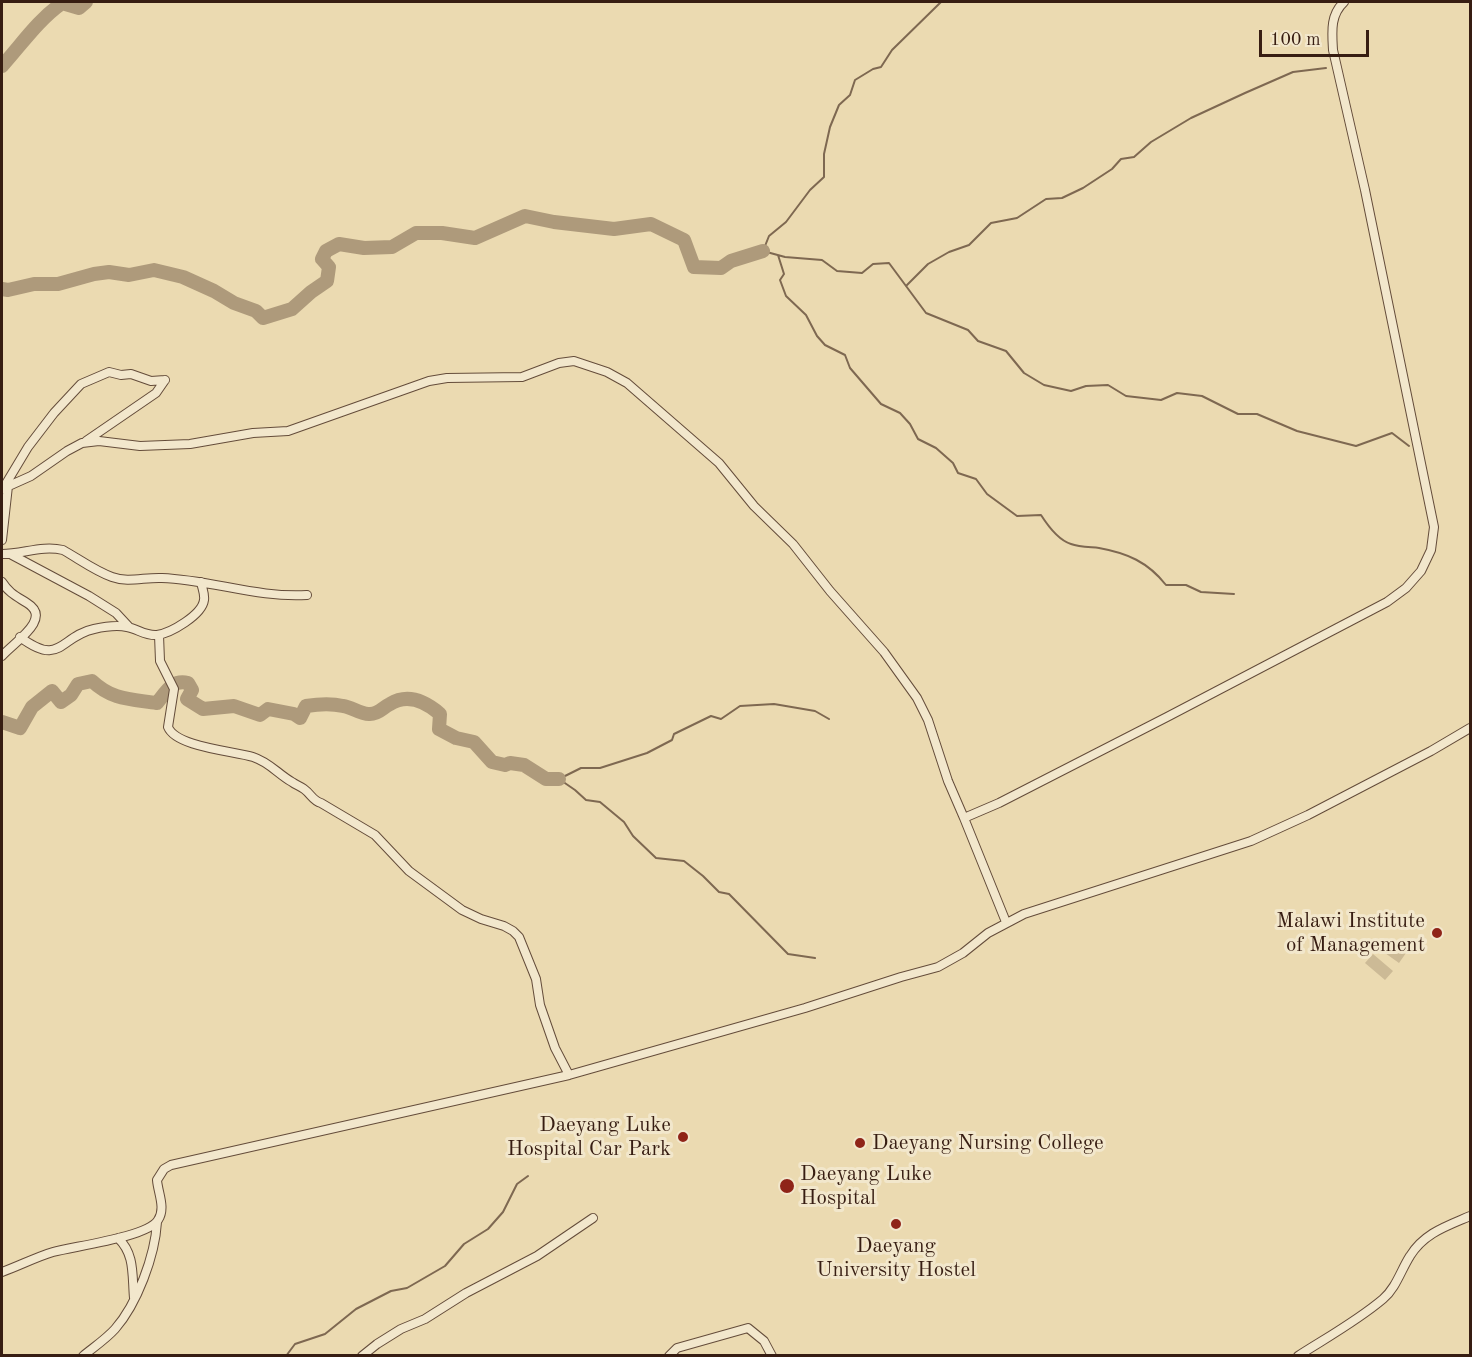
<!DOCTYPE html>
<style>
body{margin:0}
#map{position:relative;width:1472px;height:1357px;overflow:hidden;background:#ebdab1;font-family:"Old Standard TT",serif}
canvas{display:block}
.frame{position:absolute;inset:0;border:3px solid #371d12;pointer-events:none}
.scale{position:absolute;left:1259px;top:30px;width:110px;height:27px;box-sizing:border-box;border:3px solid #371d12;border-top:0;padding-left:8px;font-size:18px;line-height:21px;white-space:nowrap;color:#371d12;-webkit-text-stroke:4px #f2e7cc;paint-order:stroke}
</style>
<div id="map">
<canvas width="1472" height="1357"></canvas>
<div class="frame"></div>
<div class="scale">100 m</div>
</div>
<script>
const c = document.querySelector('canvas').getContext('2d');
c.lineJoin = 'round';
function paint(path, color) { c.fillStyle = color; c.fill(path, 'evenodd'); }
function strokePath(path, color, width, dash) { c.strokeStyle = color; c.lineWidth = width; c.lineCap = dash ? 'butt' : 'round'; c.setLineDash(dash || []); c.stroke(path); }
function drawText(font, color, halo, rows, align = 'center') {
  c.font = font + ' "Old Standard TT",serif'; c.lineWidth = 6; c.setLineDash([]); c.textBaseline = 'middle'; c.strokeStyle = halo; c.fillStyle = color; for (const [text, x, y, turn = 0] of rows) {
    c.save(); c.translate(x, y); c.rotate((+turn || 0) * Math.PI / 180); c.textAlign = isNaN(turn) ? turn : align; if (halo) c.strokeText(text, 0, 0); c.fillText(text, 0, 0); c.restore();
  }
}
paint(new Path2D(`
 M1386 938 1406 953 1399 963 1378 948Z
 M1373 954 1393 971 1385 980 1365 963Z`), '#ccba96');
strokePath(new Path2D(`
 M941 2 892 50 881 67 873 69 855 80 850 95 839 105 830 127 824 154V177L810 190 786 222 769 236 763 251 785 257 822 260 837 271 862 273 873 264 889 263 926 313 968 330 978 341 1006 351 1024 373 1044 385 1071 391 1086 386 1108 385 1126 396 1161 400 1177 393 1202 396 1238 414H1257L1297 431 1356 446 1392 433 1409 446
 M778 255 784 274 780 280 786 296 806 315 817 336 825 345 845 355 850 368 881 404 900 413 910 424 918 439 936 448 953 463 958 473 976 479 987 494 1017 516 1041 515C1048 526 1058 540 1071 544 1079 547 1090 547 1099 548 1127 553 1148 562 1166 585H1186L1201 592 1234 594
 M906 286 928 264 949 252 969 245 991 223 1017 218 1046 199 1062 198 1083 188 1112 169 1121 159 1134 157 1151 142 1191 118 1245 93 1293 72 1326 68
 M815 958 788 954 729 894 719 892 703 876 684 861 656 858 633 836 624 822 600 802 586 800 575 790 559 779 581 768H600L647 753 672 740 674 734 711 716 721 719 740 706 774 704 815 711 829 719
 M286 1356 295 1344 325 1334 356 1309 391 1291 407 1288 445 1266 464 1244 488 1229 503 1212 517 1184 528 1176`), '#7e6851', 2);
strokePath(new Path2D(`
 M2 66C21 45 38 20 62 3L79 8 86 2
 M2 289 8 290 34 284H58L94 274 109 272 129 275 154 270 183 277 214 291 234 303 256 311 263 318 292 309 311 292 327 281 329 267 322 259 326 251 339 244 364 248 392 247 416 233H442L475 238 525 216 554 222 614 229 651 224 684 240 694 267 721 268 731 261 763 251
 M2 722 20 728 32 707 52 691 61 702 71 695 78 684 92 681C112 700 130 699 157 703 166 692 172 679 188 683L192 690 187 699 203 709 234 706 260 715 268 709 294 714 300 718 306 706C318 704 331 703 343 706 352 707 361 715 370 714 379 714 382 708 390 704 408 693 426 702 440 714L439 729 456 738 474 742 492 762 505 765 510 763 524 765 546 779H559`), '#ae9a7b', 14);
const minor = new Path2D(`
 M86 441 156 393 165 380
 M4 487 28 447 54 413 81 384 109 372 121 375 131 374 151 381 165 380
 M2 489 31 476 67 451 82 443 99 441 140 446 190 444 253 433 288 431 429 381 447 378 522 377 559 363 574 361 607 372 627 383 719 463 754 506 793 544 830 591 884 652 917 698 928 720 948 781 964 818
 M2 540 8 486
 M2 554C23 554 42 545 63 550 79 559 95 571 112 577 128 583 145 577 162 578 212 580 257 598 307 595
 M12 555 89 596 116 613 129 627
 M2 582C9 593 16 596 27 603 53 619 14 642 2 656
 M159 635 160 661 174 689 168 727C176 747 233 751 253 757 269 762 278 774 292 782 296 785 300 786 304 789 311 794 313 801 321 803L375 835 409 871 462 910 481 919 504 926 513 931 519 937 536 979 540 1005 555 1048 569 1075
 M20 637C61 668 60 636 94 629 103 627 117 625 127 627 138 629 145 636 157 635 171 633 202 615 204 600 205 594 202 588 201 582
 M1006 922 964 818 999 803 1167 717 1387 602 1406 588 1421 571 1431 550 1434 527 1365 190 1333 50C1332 32 1330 15 1344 2
 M118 1238C135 1254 132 1275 134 1298
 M2 1272C19 1266 36 1257 53 1252 75 1246 148 1237 158 1220 166 1208 158 1193 157 1180L164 1169 171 1165 569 1075 805 1008 901 977 938 967 963 953 988 933 1024 914 1251 841 1308 815 1431 751 1470 728
 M83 1356C94 1347 106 1339 115 1329 137 1304 155 1256 157 1222
 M362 1356 377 1344 401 1329 425 1319 466 1293 537 1256 593 1218
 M669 1356 677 1348 748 1328 764 1341 772 1356
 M1298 1356C1326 1338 1357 1321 1383 1299 1396 1288 1401 1270 1410 1256 1424 1233 1447 1226 1470 1216`);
strokePath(minor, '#644c3a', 10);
strokePath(minor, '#f2e7cc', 8);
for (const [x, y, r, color] of [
 [1437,933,6,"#8f2418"],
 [683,1137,6,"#8f2418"],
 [860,1143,6,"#8f2418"],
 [787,1186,8,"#8f2418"],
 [896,1224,6,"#8f2418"]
]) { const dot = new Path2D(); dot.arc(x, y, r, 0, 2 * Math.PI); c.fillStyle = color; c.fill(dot); strokePath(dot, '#f2e7cc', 2); }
drawText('21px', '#371d12', '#f2e7cc', [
 ["Malawi Institute",1425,921],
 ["of Management",1425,945],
 ["Daeyang Luke",671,1125],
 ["Hospital Car Park",671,1149],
 ["Daeyang Nursing College",872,1143,"left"],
 ["Daeyang Luke",800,1174,"left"],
 ["Hospital",800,1198,"left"],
 ["Daeyang",896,1246,"center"],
 ["University Hostel",896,1270,"center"]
], 'right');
</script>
